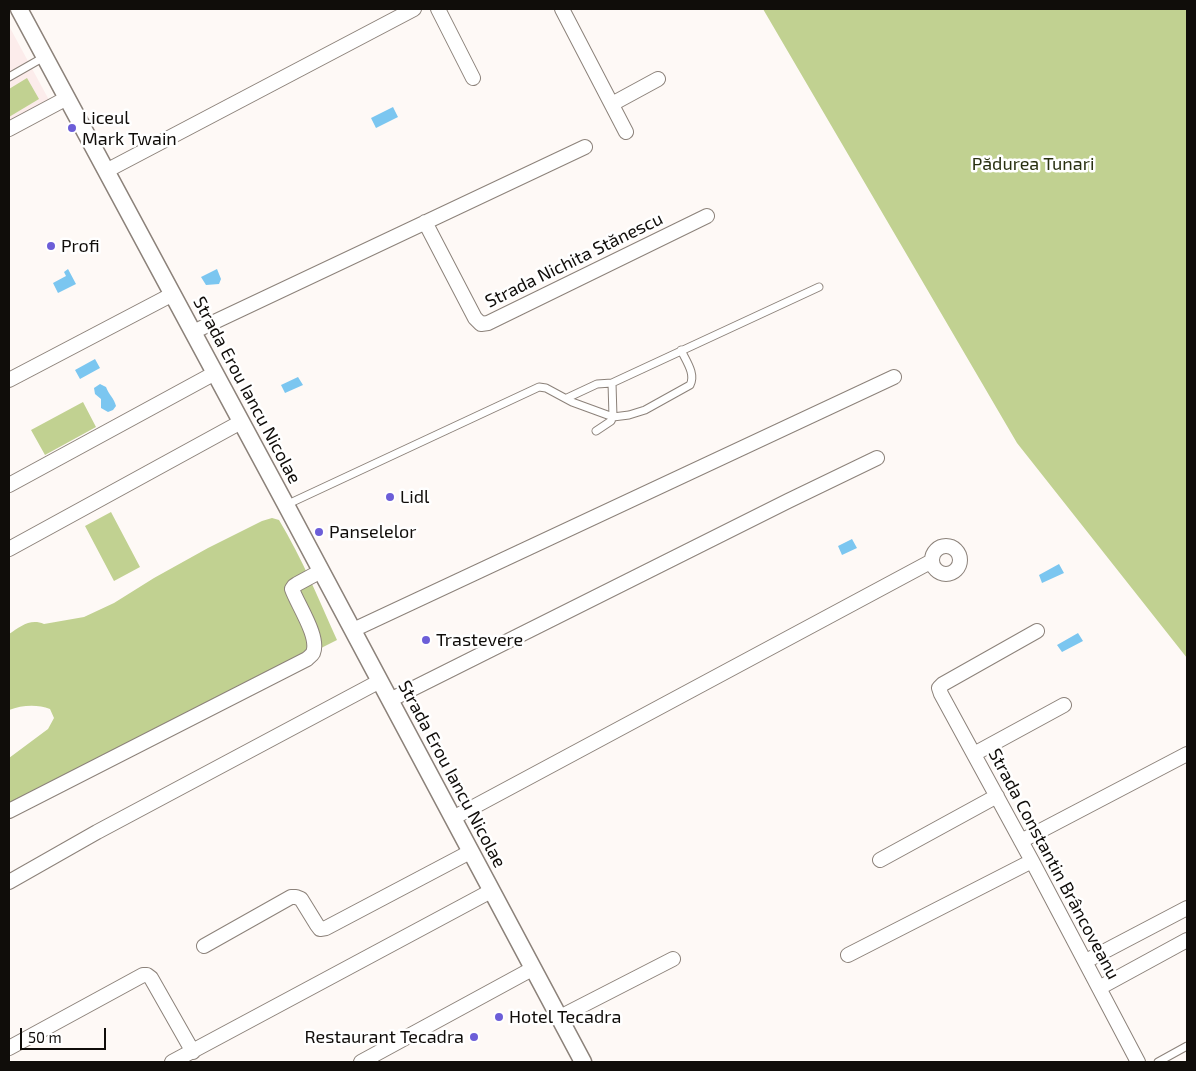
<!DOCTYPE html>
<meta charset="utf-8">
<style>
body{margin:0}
#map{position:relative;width:1196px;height:1071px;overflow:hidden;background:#fef9f6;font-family:"Exo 2",sans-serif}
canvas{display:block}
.frame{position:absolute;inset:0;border:10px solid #100d0a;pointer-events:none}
.scale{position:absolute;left:20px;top:1028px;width:86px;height:22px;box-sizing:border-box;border:2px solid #100d0a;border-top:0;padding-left:6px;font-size:15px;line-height:18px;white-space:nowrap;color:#100d0a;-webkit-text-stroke:4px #fff;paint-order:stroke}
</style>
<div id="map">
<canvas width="1196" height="1071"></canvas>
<div class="frame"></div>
<div class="scale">50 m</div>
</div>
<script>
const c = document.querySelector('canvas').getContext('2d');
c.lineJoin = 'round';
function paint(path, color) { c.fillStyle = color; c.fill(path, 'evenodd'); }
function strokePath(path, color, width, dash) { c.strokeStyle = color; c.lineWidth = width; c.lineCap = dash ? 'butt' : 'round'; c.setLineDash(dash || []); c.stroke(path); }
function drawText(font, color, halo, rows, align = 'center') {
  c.font = font + ' "Exo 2",sans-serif'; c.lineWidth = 5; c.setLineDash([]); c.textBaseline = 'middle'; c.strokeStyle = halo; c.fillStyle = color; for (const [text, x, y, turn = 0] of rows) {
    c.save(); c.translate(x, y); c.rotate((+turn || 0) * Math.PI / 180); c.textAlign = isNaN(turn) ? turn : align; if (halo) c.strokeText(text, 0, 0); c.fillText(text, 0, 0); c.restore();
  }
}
paint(new Path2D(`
 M9 26 49 100 9 121Z`), '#fceceb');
paint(new Path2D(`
 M763 9H1187V658L1017 443Z
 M27 78 39 99 9 117V89Z
 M83 402 96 427 45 455 31 430Z
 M111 512 140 567 114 581 85 526Z
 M272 518 279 520C302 558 319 600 337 640L9 805V758L48 729 54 718 50 709C37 704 22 705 9 710V634C20 627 30 618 44 624L84 617 114 603 154 578 208 548 262 521Z`), '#c1d191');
paint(new Path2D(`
 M393 107 398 117 376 128 371 118Z
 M68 269 76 284 58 293 53 283 66 276 64 272Z
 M217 269 221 279 219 284 206 285 201 277Z
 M95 359 100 368 80 379 75 370Z
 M298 377 303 385 285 393 281 385Z
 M100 384 106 387C109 395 114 398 116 406L113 410 108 412 101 408V399L95 394 94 388Z
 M852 539 857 548 842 555 838 546Z
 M1059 564 1064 573 1042 583 1039 575Z
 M1078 633 1083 641 1062 652 1057 645Z`), '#7bc6f0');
const service = new Path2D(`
 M9 77 44 57
 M567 398 597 384 612 383 819 287
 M596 431 611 421 613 417 612 383
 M286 505 539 387 546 388 572 402 613 417 629 415 645 410 690 385C696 374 686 361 681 350
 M1158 1062 1187 1046`);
const minor = new Path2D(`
 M438 9 473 78
 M562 9 626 132
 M612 104 658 79
 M9 129 67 98
 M106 171 414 9
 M425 222 475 318 481 324 488 323 707 216
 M193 332 585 147
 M9 380 173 294
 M9 485 215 373
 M932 560a14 14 0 1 1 28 0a14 14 0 1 1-28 0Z
 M9 549 241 422
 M353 630 894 377
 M1037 631 943 684 939 688 941 694 1032 861 1138 1062
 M390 700 788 501 877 458
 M974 754 1064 705
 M9 811 307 659C309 657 312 655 313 653 320 637 297 604 292 589L294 586 297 584 321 571
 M453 818 932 561
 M1021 841 1187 754
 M880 860 997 796
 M9 882 97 832 380 681
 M204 946 291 897H296L301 899 317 925 320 929 326 928 470 852
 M848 955 1032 861
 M1086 961 1187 908
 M1099 988 1187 940
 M558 1018 673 959
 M9 1048 143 975H147L151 978 193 1052
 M172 1062 491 891
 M361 1062 532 969`);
const tertiary = new Path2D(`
 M19 9 286 505 583 1062`);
strokePath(service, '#8c827a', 9);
strokePath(minor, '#8c827a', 16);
strokePath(tertiary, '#8c827a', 19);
strokePath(service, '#fff', 7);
strokePath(minor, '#fff', 14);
strokePath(tertiary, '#fff', 16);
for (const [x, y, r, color] of [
 [72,128,5,"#6c5ed8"],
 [51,246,5,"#6c5ed8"],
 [390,497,5,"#6c5ed8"],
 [319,532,5,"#6c5ed8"],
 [426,640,5,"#6c5ed8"],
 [499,1017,5,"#6c5ed8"],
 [474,1037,5,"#6c5ed8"]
]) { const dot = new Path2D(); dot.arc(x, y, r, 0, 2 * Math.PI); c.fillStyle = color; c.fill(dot); strokePath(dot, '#fff', 2); }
drawText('18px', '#100d0a', '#fff', [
 ["Liceul",82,118],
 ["Mark Twain",82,139],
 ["Profi",61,246],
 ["Lidl",400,497],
 ["Panselelor",329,532],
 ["Trastevere",436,640],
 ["Hotel Tecadra",509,1017],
 ["Restaurant Tecadra",464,1037,"right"]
], 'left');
drawText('18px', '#282f10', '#fff', [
 ["Pădurea Tunari",1033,164]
]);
drawText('18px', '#100d0a', '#fff', [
 ["Strada Nichita Stănescu",574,260,-26],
 ["Strada Erou Iancu Nicolae",247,390,62],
 ["Strada Erou Iancu Nicolae",452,774,62],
 ["Strada Constantin Brâncoveanu",1054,864,62]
]);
</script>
